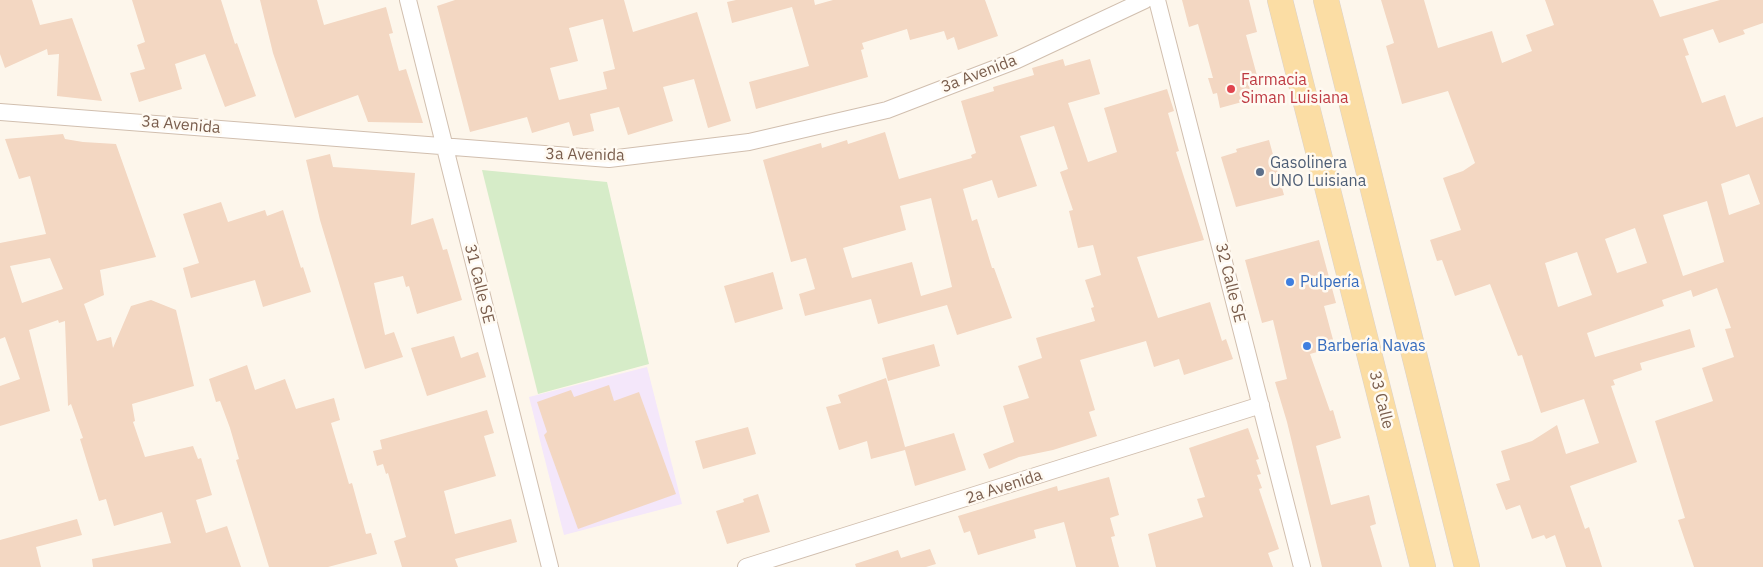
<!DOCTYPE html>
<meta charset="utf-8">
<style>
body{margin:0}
canvas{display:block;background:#fdf6eb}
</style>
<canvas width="1763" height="567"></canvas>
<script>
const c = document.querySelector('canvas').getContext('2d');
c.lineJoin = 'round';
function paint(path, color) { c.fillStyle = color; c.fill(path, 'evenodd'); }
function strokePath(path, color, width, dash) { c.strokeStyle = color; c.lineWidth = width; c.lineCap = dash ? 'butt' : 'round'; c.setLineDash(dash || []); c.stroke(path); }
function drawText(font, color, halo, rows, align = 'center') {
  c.font = font + ' "IBM Plex Sans",sans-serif'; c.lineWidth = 5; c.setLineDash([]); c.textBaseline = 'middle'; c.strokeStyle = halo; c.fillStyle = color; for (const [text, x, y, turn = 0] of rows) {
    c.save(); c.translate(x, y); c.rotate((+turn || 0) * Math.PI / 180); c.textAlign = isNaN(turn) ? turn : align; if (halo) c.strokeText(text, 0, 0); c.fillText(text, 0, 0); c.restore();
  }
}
paint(new Path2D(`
 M647 367 682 504 564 535 529 397Z`), '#f4e7fa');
paint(new Path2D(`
 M482 170 607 182 649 364 538 394Z`), '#d6ecc8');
paint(new Path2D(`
 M0 0H32L40 25 72 18 102 101 57 96 59 54 48 55 47 49 5 68 0 54Z
 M132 0H221L235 44 237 43 256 96 225 107 205 54 175 64 182 89 139 102 130 73 145 69 137 45 145 42Z
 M260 0H317L324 25 386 7 393 33 389 34 399 71 406 69 423 123 368 122 358 95 295 118 273 53Z
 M455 0H624L633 32 697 12 731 121 708 128 694 79 663 87 673 121 628 135 619 107 590 114 594 131 573 136 569 122 532 133 527 117 470 132 437 6ZM603 19 615 69 603 72 607 89 559 100 550 68 578 61 569 28Z
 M736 0H814L815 5 833 0H985L998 36 958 50 954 37 947 40 944 31 910 40 907 29 862 43 864 49 861 50 868 77 756 109 749 82 809 66 792 7 732 23 727 2Z
 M1182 0H1249L1257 32 1246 35 1259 83 1249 86 1253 99 1220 108 1217 93 1213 94 1208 78H1213L1198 24 1189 27Z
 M1381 0H1424L1438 48 1492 31 1502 63 1532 51 1526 35 1554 25 1545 0H1653L1660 17 1720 0H1763V23L1743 30 1745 34 1719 43 1713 29 1683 39 1689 55 1685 56 1702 103 1725 95 1736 127 1763 117V567H1694L1678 520 1685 518 1655 421 1713 401 1702 368 1734 357 1725 329 1731 328 1717 288 1693 297 1691 290 1662 300 1664 306 1587 333 1595 357 1690 329 1695 347 1640 363 1642 370 1613 380 1615 385 1611 386 1637 462 1570 486 1585 529 1589 527 1602 567H1566L1555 535 1546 539 1544 535 1532 539 1520 505 1506 510 1496 484 1510 480 1501 451 1532 441 1557 425 1566 454 1599 443 1584 399 1541 413 1522 355 1518 356 1490 284 1455 296 1442 260 1437 261 1430 240 1461 230 1443 178 1463 171 1475 163 1448 91 1402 104 1386 46 1394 43ZM1749 174 1760 204 1729 215 1721 184ZM1707 201 1724 262 1683 276 1663 215ZM1635 228 1647 263 1617 273 1605 239ZM1577 252 1592 295 1558 307 1545 263Z
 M1063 59 1065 66 1090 59 1100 94 1068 103 1088 162 1117 152 1104 108 1167 89 1174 111 1168 113 1179 151 1176 152 1204 240 1137 257 1158 318 1210 302 1222 341 1226 339 1233 359 1184 375 1179 359 1154 367 1146 341 1080 360 1095 410 1089 412 1097 436 1053 450 1019 457 989 469 983 454 1014 442 1003 406 1029 398 1018 366 1042 358 1036 338 1095 321 1091 308 1094 307 1085 280 1101 275 1093 245 1078 248 1069 211 1073 210 1060 172 1068 169 1054 126 1020 136 1037 186 998 198 992 180 963 189 972 221 977 219 992 268H994L1012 318 957 335 947 305 878 324 871 299 805 316 799 294 815 289 806 258 791 262 763 160 821 143 822 148 847 140 848 144 885 132 899 179 972 158 971 155 976 153 961 101 994 91 993 87 1034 75 1032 68ZM931 198 952 287 921 296 912 262 852 278 843 248 906 230 900 206Z
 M63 134 65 139 83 142 116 144 156 257 100 270 104 295 84 304 97 341 111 337 113 348 131 306 151 300 176 310 194 386 132 404 135 421 133 422 145 457 193 446 198 459 201 458 212 495 196 500 206 533 227 526 241 567H93L92 559 171 543 162 512 114 526 106 499 99 501 80 439 83 438 71 404 68 406 65 321 59 323 58 320 29 330 50 411 0 426V386L20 379 5 337 0 339V243L46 234 30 176 19 179 5 139ZM50 258 63 289 22 303 10 266Z
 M1269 140 1284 195 1236 207 1221 157 1237 152 1236 149Z
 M330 154 333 167 415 173 411 225 433 218 443 250 447 249 462 300 417 314 409 286 406 287 403 276 374 283 385 335 394 332 403 357 365 369 320 220 306 160Z
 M221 202 228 222 265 210 267 216 283 210 301 268 303 267 311 292 263 307 255 280 191 298 183 268 199 263 183 214Z
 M1319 240 1336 303 1324 306 1335 347 1310 354 1330 411 1333 410 1341 438 1316 446 1331 505 1369 495 1376 524 1370 526 1382 567H1322L1287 422 1275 382 1287 379 1273 320 1262 323 1245 260Z
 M773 272 783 309 735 323 724 286Z
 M454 336 461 358 478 352 486 377 427 396 411 348Z
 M934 344 940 366 888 381 882 358Z
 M247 365 255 390 285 379 296 409 334 398 340 420 331 423 349 484 352 483 366 534 371 533 377 554 328 567H269L236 460 239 459 230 428 220 401 216 402 209 379Z
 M886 378 905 447 954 433 966 470 915 486 905 450 871 459 867 441 839 450 826 407 841 403 838 395Z
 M609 385 614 401 639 392 676 494 578 529 544 435 547 432 537 402 571 390 574 397Z
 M487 410 494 433 484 436 496 476 444 491 455 534 511 519 517 542 455 559 458 567H402L394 541 406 537 388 473 386 474 383 464 377 466 373 451 382 449 380 440Z
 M748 427 756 454 703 469 695 441Z
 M1248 428 1259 459 1256 460 1261 474 1257 475 1262 488 1259 489 1279 549 1268 553 1273 567H1156L1148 534 1203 517 1197 499 1205 497 1189 448Z
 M1109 477 1119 515 1110 518 1115 536 1111 537 1119 567H1076L1064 522 1034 530 1036 538 978 555 970 531 964 533 958 516 1057 486 1058 491Z
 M758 494 770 532 727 544 716 511 744 502 743 499Z
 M77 519 82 535 36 547 41 567H0V540Z
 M930 549 936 564 926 567H856L855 564 898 550 901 558Z`), '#f3d7c2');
const street = new Path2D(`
 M408 0 550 567
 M1157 0 1302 567
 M0 112 609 159 749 142 887 110 1017 60 1145 0
 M746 567 1261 405`);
const primary = new Path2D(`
 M1280 0 1423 567
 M1326 0 1467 567`);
strokePath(street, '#d1bfaf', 18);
strokePath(primary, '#dad2cd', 26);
strokePath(street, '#fff', 16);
strokePath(primary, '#fbdda4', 25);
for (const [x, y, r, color] of [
 [1231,89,5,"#e0444e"],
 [1260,172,5,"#5c6f8a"],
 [1290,282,5,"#3f7fe0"],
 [1307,346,5,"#3f7fe0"]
]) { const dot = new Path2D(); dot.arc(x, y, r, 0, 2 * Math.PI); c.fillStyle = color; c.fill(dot); strokePath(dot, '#fffaf2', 2); }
drawText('16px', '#7a5e4d', '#fffaf2', [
 ["3a Avenida",979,74,-21],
 ["3a Avenida",181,125,5],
 ["3a Avenida",585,155,1],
 ["32 Calle SE",1230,283,76],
 ["31 Calle SE",479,284,76],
 ["33 Calle",1381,400,76],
 ["2a Avenida",1004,487,-18]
]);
drawText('16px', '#be3a42', '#fffaf2', [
 ["Farmacia",1241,80],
 ["Siman Luisiana",1241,98]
], 'left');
drawText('16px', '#4e5e75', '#fffaf2', [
 ["Gasolinera",1270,163],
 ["UNO Luisiana",1270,181]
], 'left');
drawText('16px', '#366cbe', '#fffaf2', [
 ["Pulpería",1300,282],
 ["Barbería Navas",1317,346]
], 'left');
</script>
